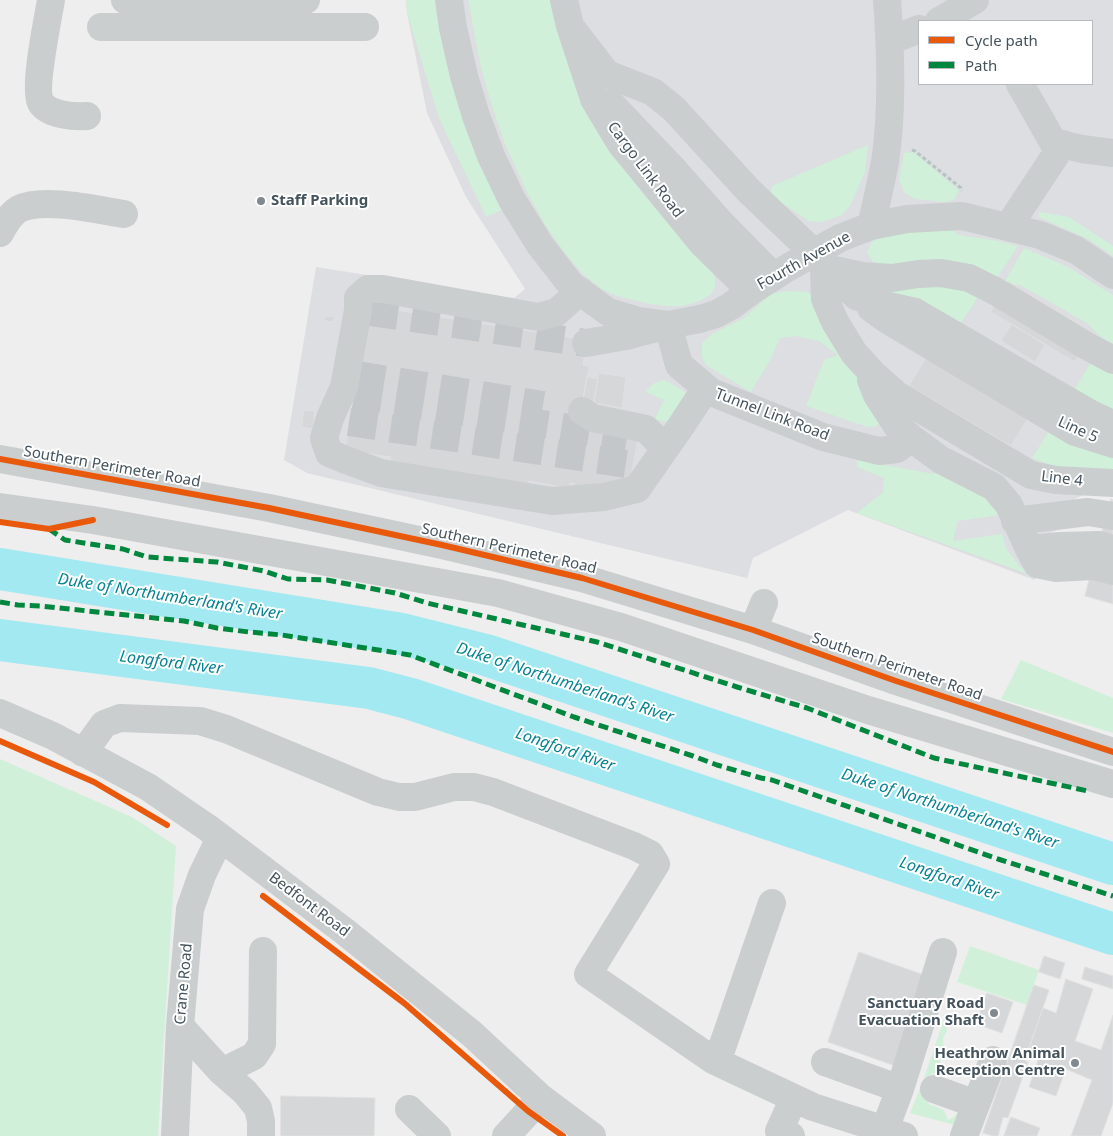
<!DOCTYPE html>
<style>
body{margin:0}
#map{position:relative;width:1113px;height:1136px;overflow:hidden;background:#efeeee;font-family:"Noto Sans",sans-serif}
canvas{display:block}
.legend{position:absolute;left:918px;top:20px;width:175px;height:65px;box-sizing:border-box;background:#fff;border:1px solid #b4babe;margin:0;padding:6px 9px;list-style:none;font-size:15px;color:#44535c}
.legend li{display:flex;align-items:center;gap:10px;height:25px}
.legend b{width:25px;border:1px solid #b4babe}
</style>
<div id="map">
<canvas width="1113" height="1136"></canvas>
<ul class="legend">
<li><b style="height:6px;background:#e8590c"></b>Cycle path</li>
<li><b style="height:6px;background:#00873e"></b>Path</li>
</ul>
</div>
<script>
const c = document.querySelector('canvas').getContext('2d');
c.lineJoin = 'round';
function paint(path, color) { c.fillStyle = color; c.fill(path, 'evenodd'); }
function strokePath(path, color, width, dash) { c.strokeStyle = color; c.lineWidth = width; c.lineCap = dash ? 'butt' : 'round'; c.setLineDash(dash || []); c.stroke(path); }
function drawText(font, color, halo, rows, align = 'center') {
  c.font = font + ' "Noto Sans",sans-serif'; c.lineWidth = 4; c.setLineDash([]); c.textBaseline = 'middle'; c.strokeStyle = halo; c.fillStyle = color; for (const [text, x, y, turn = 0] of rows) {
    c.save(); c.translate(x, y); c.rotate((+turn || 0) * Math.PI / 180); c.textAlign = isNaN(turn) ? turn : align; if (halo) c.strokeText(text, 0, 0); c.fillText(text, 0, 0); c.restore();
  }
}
paint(new Path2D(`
 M406 0H1113V488L1100 487 1075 499 1078 521 1048 534 1035 580 848 510 753 558 747 578 307 473 284 460 316 267 514 298 525 289 466 197 427 113 407 13ZM919 21H1092V84H919Z`), '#dcdee1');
paint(new Path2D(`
 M406 0H441L504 209 486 217 439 118 407 13Z
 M468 0H554L620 161 667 222 692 246 704 256 715 277V287L711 294 700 301 682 306H667L650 304 617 296 602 289 583 274 565 253 546 226 527 192 505 144 491 103 481 67Z
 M868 145 865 172 850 206 842 215 822 222 809 221 770 195 772 186Z
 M913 152 959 190 955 199 946 202 915 199 904 192 899 180 904 153Z
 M1039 212 1069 217 1113 246V256L1088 239 1039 217Z
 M953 230 959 235 998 241 1018 246 995 281 879 266 872 261 867 252 872 241C897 230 925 231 953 230Z
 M1024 248 1068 267 1113 295V345L1101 337 1087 323 1018 284 1012 289 1003 285Z
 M933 277 984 288 958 327 883 292Z
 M786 291 808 292 825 305 887 416 877 426 868 427 806 406 824 360 838 355 819 341 796 336 780 338 770 360 751 392 706 365 702 357V343L712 334 744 318 771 294Z
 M1096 355 1113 366V414L1073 392Z
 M665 380 684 391 687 397 671 422 654 420 664 400 646 392C651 384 656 381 665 380Z
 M1054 423 1113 451V471L1063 469 1032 458Z
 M857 460 934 474 940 467 982 490 1000 515 958 521 953 541 1002 534 1006 548 1020 567 1034 576 857 513 883 492 884 478 857 467Z
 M1021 660 1113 698V733L1001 699Z
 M0 759 132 817 176 846 158 1136H0Z
 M970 946 1039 970 1027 1005 957 982Z
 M944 1019 946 1022 947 1031 943 1038 944 1053 935 1073 924 1078Z
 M921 1086 929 1104 944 1110 948 1120 954 1117 958 1111 960 1114 958 1126 910 1113Z`), '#d0f0d9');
strokePath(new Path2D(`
 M0 569 402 634 486 655 1113 864
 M0 640 369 688 411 699 1113 934`), '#a2e9f1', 42);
const building = new Path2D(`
 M1009 282 1093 333 1075 362 991 312Z
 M370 306 587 340 583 365 589 366 579 424 639 434 631 476 579 497 574 483H570L569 488 529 481 528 495 389 473 391 457 345 450 364 330Z
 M325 316 334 317 333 322 325 321Z
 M1012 324 1045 345 1035 362 1001 341Z
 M926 358 1028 418 1011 446 909 386Z
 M599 373 626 377 622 408 594 403Z
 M587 377 598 379 594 403 583 401Z
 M304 410 315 411 313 429 302 427Z
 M1111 499 1113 500V604L1085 596Z
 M859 952 930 977 898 1067 828 1042Z
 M1044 956 1065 963 1060 979 1039 972Z
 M1085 967 1113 976V989L1082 979Z
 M1066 979 1093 989 1075 1041 1101 1050 1113 1015V1103L1101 1136H1071L1092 1080 1066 1069 1056 1096 1029 1087 1039 1057 1027 1053 1043 1008 1056 1013Z
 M1034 985 1049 990 1025 1061 1028 1062 1008 1118 1003 1117 998 1136H993L983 1133Z
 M987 993 1013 1002 1002 1033 976 1024Z
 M281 1096 375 1098 374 1136H281Z
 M1011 1117 1040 1128 1037 1136H1004Z`);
paint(building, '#d6d7d8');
strokePath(building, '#e0e0e1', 1);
strokePath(new Path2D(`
 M370 312 586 343
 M357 375 543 405
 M354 395 627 437
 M349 422 633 465`), '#c4c7ca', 28, [28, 14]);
strokePath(new Path2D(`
 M912 150 915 151 961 188 962 191`), '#b6c4be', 3, [4, 2.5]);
strokePath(new Path2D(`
 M51 0C48 18 33 90 41 103 49 115 74 117 87 116
 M125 0 200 1 306 0
 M449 0 453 28 464 76 476 116 491 156 512 200 540 245 571 285 608 312 638 321 668 325 700 319 716 314 731 306 751 291 789 267 840 238 871 226 907 219 962 216 1040 235 1076 250 1113 275
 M564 0 570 26 594 99 621 144 702 243 751 291
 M939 21 975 0
 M570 26 607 74 653 92 674 109 749 191 813 252 824 267 856 296 875 303 915 312 1093 415 1113 424
 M101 27H365
 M890 41 919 29
 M1020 84 1053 142 1082 149 1113 153
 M610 103 674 170 719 221 773 276
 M871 226C876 205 881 183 885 162 893 109 891 53 887 0
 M1008 227 1063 144
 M0 233C5 224 10 214 19 209 43 197 98 210 124 214
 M824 267 825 299 835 322 854 353 873 374 897 395 1031 475 1056 480 1113 483
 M825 268 862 276 892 278 918 274 941 273 969 278 995 291 1085 345 1113 360
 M580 291 557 312 538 317 383 289H368L358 298V310L344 387 330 418 324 438 329 453 346 460 381 473 552 501 604 497 637 489 681 426 706 388
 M871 308 886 319 1075 432 1113 444
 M586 343 626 336 668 325 679 365 711 392 823 437 879 451 897 449 911 438
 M871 380 877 395 897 426 911 438 941 460 994 487 1009 505 1029 549 1037 564 1056 568 1093 566 1113 571
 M582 411 593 418 646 429 657 440
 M0 459 269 508 442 545 582 578 753 630 896 681 1113 752
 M0 507 93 520 498 593 621 627 868 710 1113 784
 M1015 521 1088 512 1113 516
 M1029 549 1060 546 1099 545 1113 549
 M753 630 764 603
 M0 713 53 736 148 787 208 828 344 931 472 1034 541 1098 592 1136
 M83 753 104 724 120 718 200 721 226 729 378 792 399 797H415L454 787H474L493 792 634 846 650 854 656 864 588 974 713 1060 813 1107 904 1136
 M180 1026 222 1072 245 1092 258 1108 261 1121V1136
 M717 1062 772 903
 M825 1062 900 1089
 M222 1072 254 1056 262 1044 263 951
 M934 1089 976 1104
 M409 1109 437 1136
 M885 1129 900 1089 943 952
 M175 1136 180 1026 190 909 202 875 220 838
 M506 1136 541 1098
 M791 1136 779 1131 794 1098
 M964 1136 993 1060`), '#cacecf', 28);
strokePath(new Path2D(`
 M49 529 65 540 123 549 147 557 217 562 264 571 288 579 327 580 395 593 427 603 597 642 737 687 807 708 934 758 1088 791
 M0 602 18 605 40 606 184 621 217 628 249 632 282 635 410 655 574 717 693 756 717 765 761 778 772 780 998 859 1113 896`), '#00873e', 5, [10, 5]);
strokePath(new Path2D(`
 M0 459 269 508 442 545 582 578 753 630 896 681 1113 752
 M0 522 49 529 93 520
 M0 741 94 782 167 825
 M263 896 404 1003 528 1111 563 1136`), '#e8590c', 6);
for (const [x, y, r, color] of [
 [261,201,5,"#80898f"],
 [994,1013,5,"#80898f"],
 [1075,1063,5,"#80898f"]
]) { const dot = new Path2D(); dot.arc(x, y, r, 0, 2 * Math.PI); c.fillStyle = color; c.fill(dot); strokePath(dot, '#fff', 2); }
drawText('15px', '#44535c', '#fff', [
 ["Cargo Link Road",645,170,53],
 ["Fourth Avenue",804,261,-29],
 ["Tunnel Link Road",772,415,21],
 ["Line 5",1078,430,24],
 ["Southern Perimeter Road",112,467,10],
 ["Line 4",1062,479,7],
 ["Southern Perimeter Road",509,549,13],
 ["Southern Perimeter Road",897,667,19],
 ["Bedfont Road",309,905,37],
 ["Crane Road",184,984,-85]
]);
drawText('bold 15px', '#44535c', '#fff', [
 ["Staff Parking",271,201,"left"],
 ["Sanctuary Road",984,1004],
 ["Evacuation Shaft",984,1021],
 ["Heathrow Animal",1065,1054],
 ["Reception Centre",1065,1071]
], 'right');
drawText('italic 16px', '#058391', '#fff', [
 ["Duke of Northumberland's River",170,597,9],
 ["Longford River",171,663,7],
 ["Duke of Northumberland's River",565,683,18],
 ["Longford River",565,750,19],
 ["Duke of Northumberland's River",950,809,18],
 ["Longford River",949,879,19]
]);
</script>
